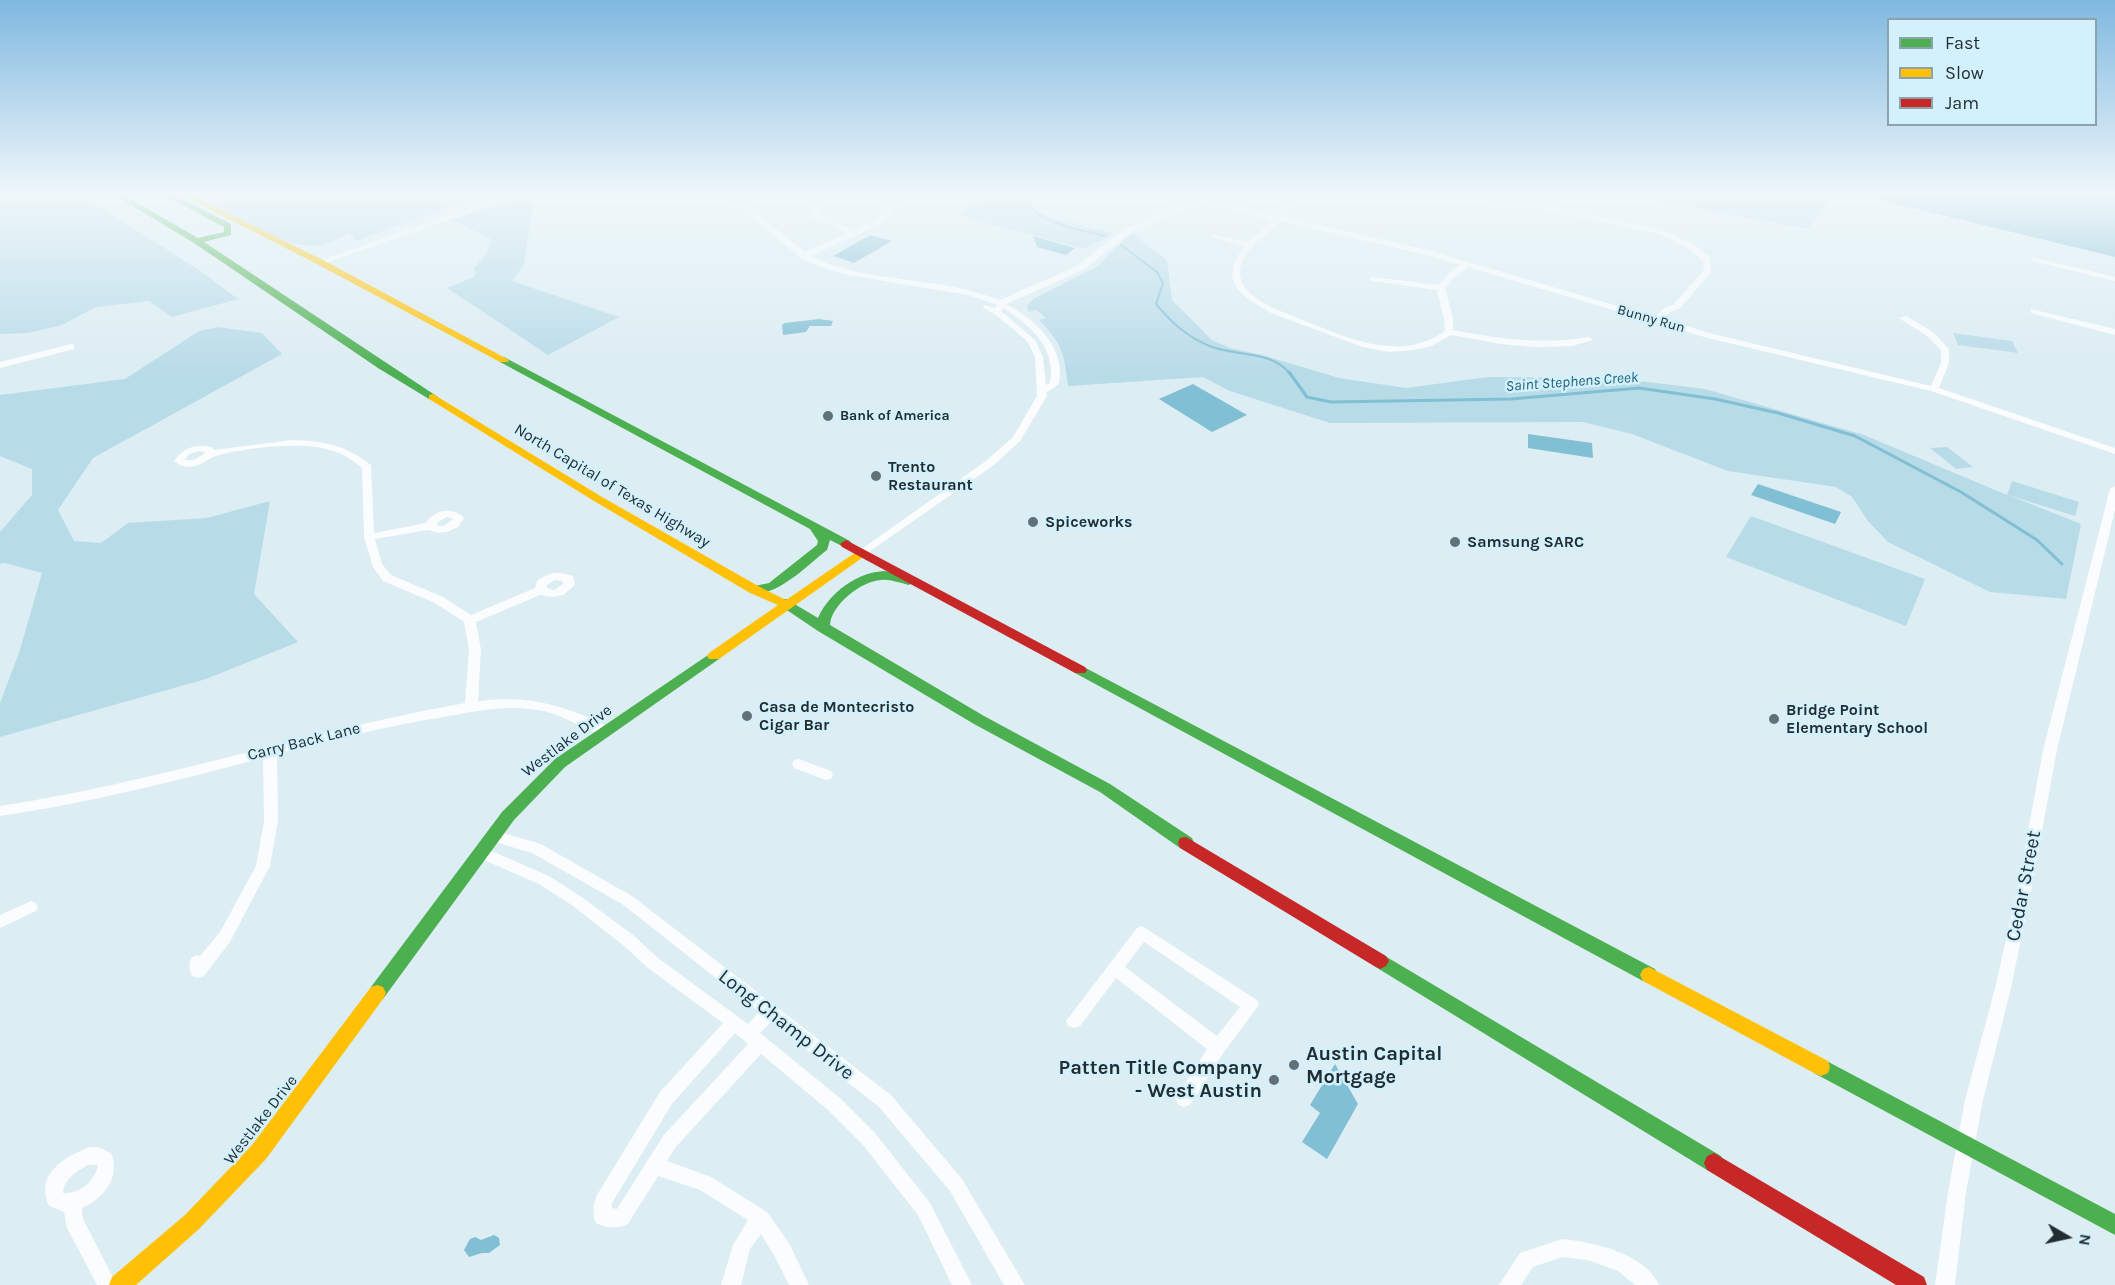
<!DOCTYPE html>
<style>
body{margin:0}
#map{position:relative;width:2115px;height:1285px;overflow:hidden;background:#dcedf3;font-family:Karla,sans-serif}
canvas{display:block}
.legend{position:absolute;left:1887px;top:18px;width:210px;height:108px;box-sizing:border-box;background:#d3f1fc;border:2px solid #8ca3ab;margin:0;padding:8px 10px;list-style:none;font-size:18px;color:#222d32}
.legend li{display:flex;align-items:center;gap:12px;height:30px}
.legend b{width:30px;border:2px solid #8ca3ab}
.north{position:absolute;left:2037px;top:1207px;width:60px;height:60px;-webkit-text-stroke:4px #d3f1fc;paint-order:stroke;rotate:99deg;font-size:16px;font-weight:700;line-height:24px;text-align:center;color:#222d32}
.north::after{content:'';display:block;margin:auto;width:21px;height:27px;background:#222d32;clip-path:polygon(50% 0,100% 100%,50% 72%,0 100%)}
</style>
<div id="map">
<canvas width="2115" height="1285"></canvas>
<ul class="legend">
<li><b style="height:8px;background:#4caf50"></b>Fast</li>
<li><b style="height:8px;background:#ffc107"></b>Slow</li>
<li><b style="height:8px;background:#c62828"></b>Jam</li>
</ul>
<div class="north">N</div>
</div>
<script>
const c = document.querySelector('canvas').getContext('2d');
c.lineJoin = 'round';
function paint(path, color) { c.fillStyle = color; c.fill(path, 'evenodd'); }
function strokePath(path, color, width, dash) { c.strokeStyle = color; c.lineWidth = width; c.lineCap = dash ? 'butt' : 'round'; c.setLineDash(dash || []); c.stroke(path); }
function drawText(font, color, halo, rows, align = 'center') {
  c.font = font + ' Karla,sans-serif'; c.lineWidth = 5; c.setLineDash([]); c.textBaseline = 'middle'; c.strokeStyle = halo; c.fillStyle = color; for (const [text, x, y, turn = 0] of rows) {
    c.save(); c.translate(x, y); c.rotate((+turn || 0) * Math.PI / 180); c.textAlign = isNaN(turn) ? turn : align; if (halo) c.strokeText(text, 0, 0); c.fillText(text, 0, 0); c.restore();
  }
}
paint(new Path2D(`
 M0 193H78L199 270 238 299 172 317 149 301 96 307 62 325 28 333 0 334Z
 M192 193H487L356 241 349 233C338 238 327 245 314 246 282 248 223 209 192 193Z
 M981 193H1046L1032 201V208C1056 223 1086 225 1113 233 1104 242 1094 241 1085 249L958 215 984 196Z
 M1615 193H1834L1808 229Z
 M535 195 524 264 512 281 619 317 548 355 447 288 474 277 476 273 474 268 487 253 492 239 452 220 504 202Z
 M1132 233 1167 260 1172 300 1212 340 1230 348 1262 355 1339 378 1406 388 1488 377 1614 378 1705 389 1864 435 2007 495 2012 481 2079 502 2075 516 2008 495 2081 524 2066 599 1990 592 1888 542 1868 521 1852 497 1836 487 1728 471 1632 434 1583 422 1330 423 1230 391 1203 377 1068 386C1064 353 1063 345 1039 320L1046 318 1036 310 1028 312 1027 305 1035 298 1098 266 1114 249Z
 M218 327 262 333 282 354 93 458 58 510 74 541 101 543 128 523 207 518 270 501 254 594 298 642 206 679 0 737V703L19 653 42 573 5 563 0 564V532L32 495V469L0 456V395L125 379 199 331Z
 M1953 333 2012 341 2018 353 1958 345Z
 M1947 447 1973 467 1956 469 1930 448Z
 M1751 516 1925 579 1906 626 1726 557Z`), '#b8dbe8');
paint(new Path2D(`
 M1851 193H2115V257Z
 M870 235 892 241 854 263 833 256Z
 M1033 236 1075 248 1066 255 1037 247Z
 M819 319 833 321 831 326H810L806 332 783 335 782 325 785 323Z
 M1193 384 1247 415 1212 432 1159 399Z
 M1528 434 1592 443 1593 458 1528 448Z
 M1758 484 1841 512 1835 524 1751 495Z
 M1335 1064 1358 1104 1327 1159 1302 1142 1320 1113 1310 1105Z
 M494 1235 499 1238 500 1245 489 1253H482L469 1257 464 1250 470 1239 475 1237 481 1240Z`), '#81bfd4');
strokePath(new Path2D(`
 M1023 193C1033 225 1077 228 1105 236
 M1121 245 1157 272 1163 283 1156 304C1171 322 1185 335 1207 345 1233 357 1271 349 1290 374`), '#81bfd4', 2);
strokePath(new Path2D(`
 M1289 372 1307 397 1331 402 1511 399 1639 388 1715 399 1778 413 1855 436 1961 492 2037 540 2062 564`), '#81bfd4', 3);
paint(new Path2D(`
 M513 193H523L323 264 316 262Z
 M717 193H726L737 199 805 252 847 233 814 217 811 199 820 193H828L819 200 821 216 853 230 877 219 900 193H907L883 223 811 256C850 276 894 277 937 284 959 287 980 293 1000 300L1077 266 1123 230 1193 198 1182 193H1192L1274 215 1301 193H1308L1281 217 1424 249 1655 317 1664 308 1673 305 1704 270 1703 261 1689 249 1660 234 1532 207 1446 195 1442 193H1459L1532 203 1662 230 1695 245 1710 258 1711 272 1679 309 1670 312 1662 319 1713 334 1931 386 1941 363V350L1927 336 1899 318 1906 316 1933 332 1949 349V363L1939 388 2115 448V454L1931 391 1708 338 1468 267 1456 276 1445 288 1453 319V330C1499 339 1543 345 1589 337L1593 340 1572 346 1536 347 1501 344 1451 335 1431 346 1413 350 1389 352 1363 347 1271 313 1248 299 1237 288 1232 277 1234 263 1244 246 1211 237 1215 235 1248 242 1274 220 1267 221V218L1200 200 1129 234 1083 270 1006 304C1036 320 1066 347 1059 384L1046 393 1047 396 1020 441 994 465 863 556 857 553 859 551 986 461 1013 437 1037 396 1035 357 1027 341 996 315 982 307 986 305 995 308 997 305 995 304 968 295 848 275 818 266 801 258 744 211ZM1281 221 1419 253 1460 265 1450 272 1439 285 1373 277 1369 279 1373 281 1437 290 1444 319 1445 331C1428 343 1409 348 1388 346 1357 344 1328 330 1300 319 1287 313 1274 310 1262 302 1252 296 1241 287 1240 274 1239 250 1266 236 1281 221ZM1003 308C1030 324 1057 349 1050 383L1046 385 1043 357 1035 340 1001 311Z
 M2032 257 2115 277V281L2032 261Z
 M2031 309 2115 329V335L2031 313Z
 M71 344 74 345V349L0 368V362Z
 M292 440C325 441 345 445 371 465L374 533 426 523C434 510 453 506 464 518L458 527 447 532 438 533 428 530 375 539 382 564 391 575 443 597 471 615 535 588 537 581C548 572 559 571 573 576L575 585 563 595 552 597 540 595 476 622 481 650 478 701C530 695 564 705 611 728L612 731 611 734 606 736C582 729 563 714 538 710 504 704 470 712 438 718 383 727 330 740 277 754L278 821 270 866 230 942 204 976 198 978 192 976C189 969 188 964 192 957L197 955 200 956 220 932 256 866 264 821 263 758C176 781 89 803 0 816V806C158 782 308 731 465 703L469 650 464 622 435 603 383 581 373 567 364 537 362 468C352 460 343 453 330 450 302 441 244 448 216 456 207 459 201 466 191 467 184 467 179 465 174 461 184 447 195 444 211 447L214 450ZM199 451 204 452 205 453 194 460H185L189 454ZM447 517 453 519 444 526 436 525 439 521ZM555 580 563 581V584L554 590 547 588V585Z
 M2115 486V510L2057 750 2031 891 2011 988 1983 1100 1966 1192 1955 1285H1935L1948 1192 1965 1100 1995 988 2017 891 2043 750 2110 489Z
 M799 759 831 771 833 775 831 779 826 780 794 768 792 764 794 760Z
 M493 830 541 844 632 896 891 1095 962 1179 1025 1285H1004L950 1191 879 1107 771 1022 760 1033 840 1098 875 1133 930 1203 972 1285H952L918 1215 863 1145 828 1110 761 1054 675 1148 667 1161 711 1177 767 1212 789 1243 809 1285H789L775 1257 761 1234 750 1249 741 1285H721L733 1245 748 1220 700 1190 658 1176 628 1224C618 1229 606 1228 596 1223 592 1214 593 1204 597 1195L660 1092 723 1023 648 968 623 945 573 906 539 884 477 857 475 853 477 849 482 847 487 849 549 876 583 898 633 935 658 958 748 1024 759 1012 622 904 532 853 488 840 486 836 488 832ZM735 1033 748 1044 663 1136 617 1209 612 1208V1203L672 1104Z
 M31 901 36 903 38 907 36 911 0 928V915Z
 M1142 926 1257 1000 1259 1005 1224 1052 1190 1105 1184 1107 1178 1105 1175 1099 1207 1049 1116 978 1080 1026 1074 1028 1068 1026 1066 1021 1137 928ZM1144 942 1240 1007 1217 1036 1125 967Z
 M89 1147H98L111 1153C121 1176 104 1199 82 1208L83 1219 117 1285H97L67 1228 64 1212 49 1206C35 1174 63 1158 89 1147ZM88 1165H98C94 1182 80 1194 63 1193 64 1179 76 1172 88 1165Z
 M1562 1239C1593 1242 1645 1253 1659 1285H1635L1618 1271 1588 1260 1562 1257 1533 1267 1521 1285H1499L1520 1253Z`), '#fafcfd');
paint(new Path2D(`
 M111 193H120L198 238 224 232V227L160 193H170L231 224V235L204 242 438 397 437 399H429L378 368 194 243Z
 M504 357 850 541 852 544 846 548 830 540 827 550C809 564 775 599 750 593L749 590 750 587 769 583 817 545 818 541 810 529 500 362 499 360Z
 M885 571 914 578 915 581 909 585C900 583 890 579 881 580 861 581 831 605 830 625L984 716 1110 784 1192 838 1194 843 1192 848 1186 849 1180 848 1100 792 974 724 818 631 775 602 776 599H786L818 618C829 593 857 572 885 571Z
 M714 651 719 653 721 656 719 659 565 767 514 820 383 999 377 1001 371 999 368 993 371 987 502 812 555 759Z
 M1080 665 1655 969 1658 975 1655 981 1649 983 1643 981 1075 673 1073 670Z
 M1380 953 1721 1156 1724 1163 1721 1170 1714 1173 1707 1170 1374 966 1371 961 1374 956Z
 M1821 1058 2115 1214V1235L1814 1073 1812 1067 1814 1061Z`), '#4caf50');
paint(new Path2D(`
 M177 193H187L323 260 509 360 508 362H500L317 264Z
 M433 394 602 497 760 587 786 600 859 550 863 549 869 553 719 659H709L707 656 709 653 778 605 750 593 594 501 429 399V395Z
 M1649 967 1828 1061 1830 1067 1828 1073 1821 1076 1814 1073 1643 981 1640 975 1643 969Z
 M377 985 383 987 386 993 383 999 266 1159 199 1229 136 1285H109L112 1277 185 1215 252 1145 371 987Z`), '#ffc107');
paint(new Path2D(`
 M846 540 1085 667 1087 670 1085 673H1075L842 547 840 544Z
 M1186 837 1386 956 1389 961 1386 966 1380 969 1374 966 1180 848 1178 843 1180 838Z
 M1714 1153 1924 1277 1927 1285H1896L1707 1170 1704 1163 1707 1156Z`), '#c62828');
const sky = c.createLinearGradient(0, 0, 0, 373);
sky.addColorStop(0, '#7fb8e0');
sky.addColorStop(0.52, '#eff7fa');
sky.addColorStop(1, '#eff7fa00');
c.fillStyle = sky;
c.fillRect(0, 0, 2115, 373);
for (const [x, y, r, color] of [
 [828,416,6,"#637076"],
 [876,476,6,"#637076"],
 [1033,522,6,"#637076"],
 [1455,542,6,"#637076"],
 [747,716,6,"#637076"],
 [1774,719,6,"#637076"],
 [1294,1065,6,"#637076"],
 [1274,1080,6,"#637076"]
]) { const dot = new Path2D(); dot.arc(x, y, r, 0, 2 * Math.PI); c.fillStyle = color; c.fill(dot); strokePath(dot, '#d3f1fc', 2); }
drawText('14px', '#222d32', '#d3f1fc', [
 ["Bunny Run",1651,319,16]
]);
drawText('bold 14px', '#222d32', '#d3f1fc', [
 ["Bank of America",840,416]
], 'left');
drawText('italic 15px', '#206074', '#d3f1fc', [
 ["Saint Stephens Creek",1572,382,-4]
]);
drawText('bold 16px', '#222d32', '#d3f1fc', [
 ["Trento",888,467],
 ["Restaurant",888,485],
 ["Spiceworks",1045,522],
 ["Samsung SARC",1467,542],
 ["Casa de Montecristo",759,707],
 ["Cigar Bar",759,725],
 ["Bridge Point",1786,710],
 ["Elementary School",1786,728]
], 'left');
drawText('16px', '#222d32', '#d3f1fc', [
 ["North Capital of Texas Highway",612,486,31],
 ["Westlake Drive",567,741,-37],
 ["Carry Back Lane",304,742,-14],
 ["Westlake Drive",261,1120,-52]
]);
drawText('20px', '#222d32', '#d3f1fc', [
 ["Cedar Street",2024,886,-79],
 ["Long Champ Drive",786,1025,38]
]);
drawText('bold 20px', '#222d32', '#d3f1fc', [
 ["Austin Capital",1306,1054],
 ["Mortgage",1306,1077],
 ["Patten Title Company",1262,1068,"right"],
 ["- West Austin",1262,1091,"right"]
], 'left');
</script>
